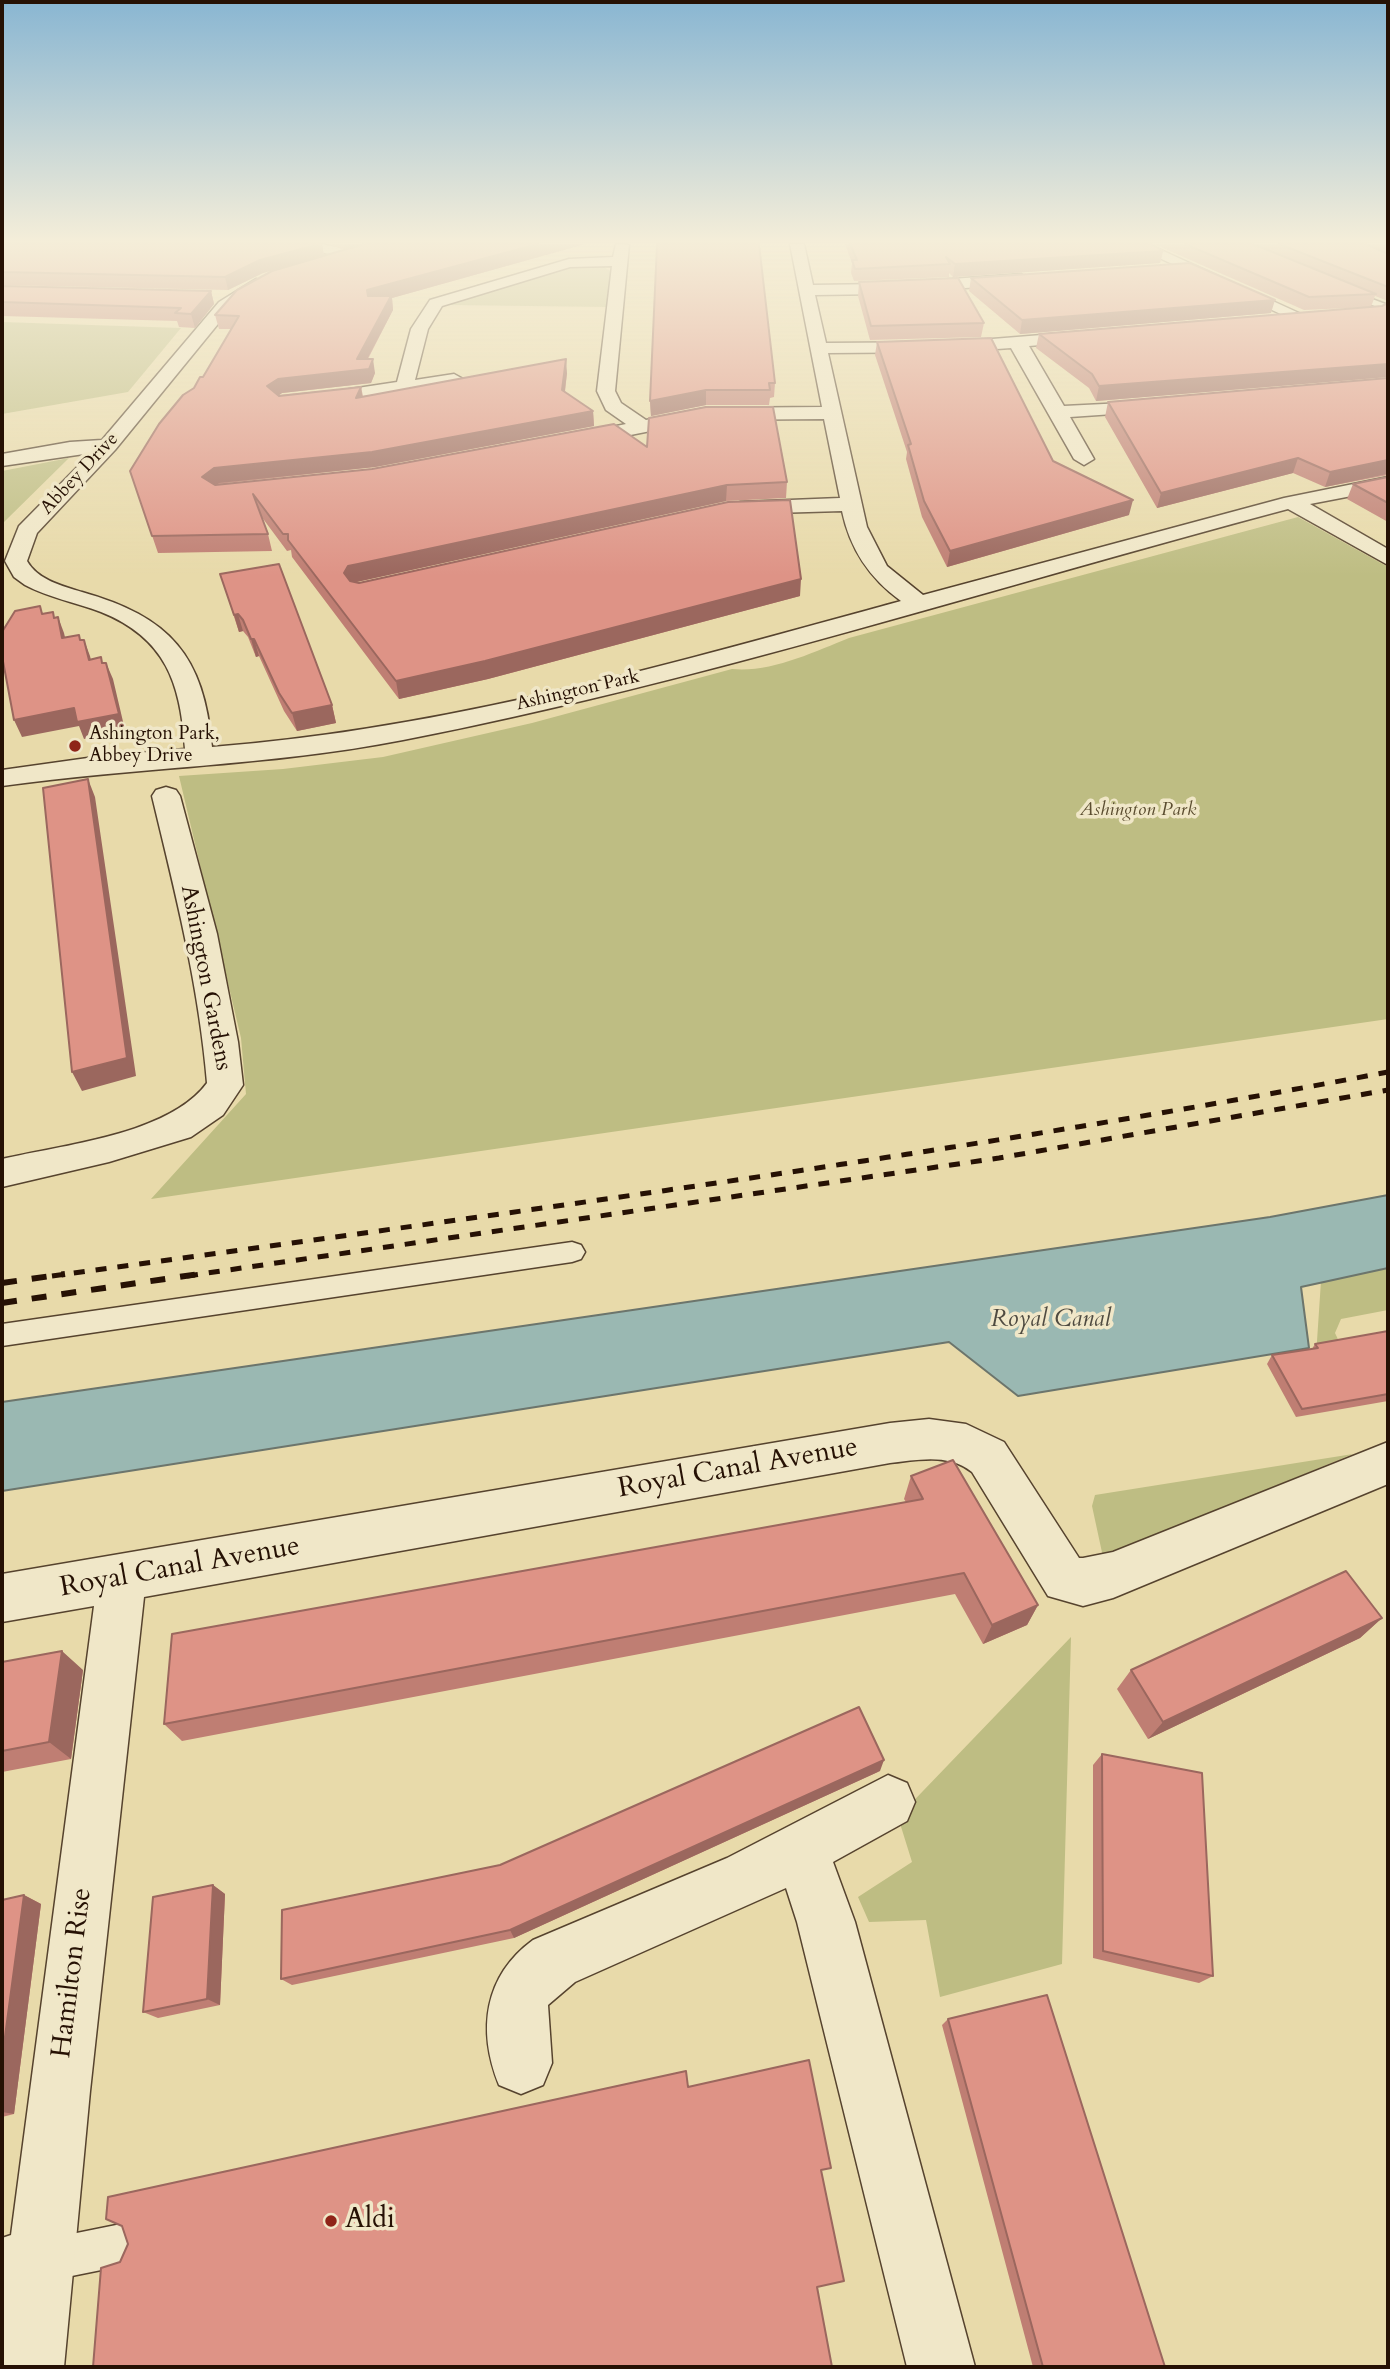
<!DOCTYPE html>
<style>
body{margin:0}
#map{position:relative;width:1390px;height:2369px;overflow:hidden;background:#e8daaa;font-family:Cardo,serif}
canvas{display:block}
.frame{position:absolute;inset:0;border:4px solid #261104;pointer-events:none}
</style>
<div id="map">
<canvas width="1390" height="2369"></canvas>
<div class="frame"></div>
</div>
<script>
const c = document.querySelector('canvas').getContext('2d');
c.lineJoin = 'round';
function paint(path, color) { c.fillStyle = color; c.fill(path, 'evenodd'); }
function strokePath(path, color, width, dash) { c.strokeStyle = color; c.lineWidth = width; c.lineCap = dash ? 'butt' : 'round'; c.setLineDash(dash || []); c.stroke(path); }
function drawText(font, color, halo, rows, align = 'center') {
  c.font = font + ' Cardo,serif'; c.lineWidth = 7; c.setLineDash([]); c.textBaseline = 'middle'; c.strokeStyle = halo; c.fillStyle = color; for (const [text, x, y, turn = 0] of rows) {
    c.save(); c.translate(x, y); c.rotate((+turn || 0) * Math.PI / 180); c.textAlign = isNaN(turn) ? turn : align; if (halo) c.strokeText(text, 0, 0); c.fillText(text, 0, 0); c.restore();
  }
}
paint(new Path2D(`
 M566 265H600L611 271 606 307 445 305Z
 M2 322 181 328 128 392 2 414Z
 M69 458 2 524V525V471Z
 M1298 517 1388 567V1019L151 1199 246 1094 241 1038 179 776 283 769 383 757 532 723 732 669C770 673 814 652 849 638Z
 M1388 1268V1310L1341 1319 1335 1333 1344 1352 1316 1356 1321 1281Z
 M1353 1454 1103 1557 1092 1506 1095 1495Z
 M1071 1637 1062 1964 940 1997 926 1920 869 1922 858 1897 912 1862 898 1817Z`), '#bebd83');
const water = new Path2D(`
 M1388 1195V1268L1301 1287 1309 1348 1018 1396 949 1342 2 1491V1402L1270 1217Z`);
paint(water, '#9ab8b2');
strokePath(water, '#6c756c', 2);
const lane = new Path2D(`
 M1343 288 1388 305V311L1340 293Z
 M572 1242 581 1245 585 1252 581 1259 572 1262 2 1346V1324Z
 M131 2222 146 2228 152 2243 146 2258 131 2264 42 2282 27 2276 21 2261 27 2246 42 2240Z`);
const street = new Path2D(`
 M243 244H321L357 251 359 254 352 258 302 249 250 248Z
 M616 244 629 245 615 391 621 403 646 420 706 408 822 407 790 244H804L813 285 882 284 1021 274 1029 279 1021 284 882 294 815 295 826 343 955 342 1091 331 1097 332V340L1029 346 1064 406 1164 401 1166 405 1157 411 1070 417 1094 459 1084 465 1074 459 1011 348 955 352 828 353 867 527 887 566 923 595 1284 498 1388 477V489L1310 504 1388 549V565L1288 509C994 587 702 682 403 740 271 766 135 767 2 786V770L102 756 185 749C181 684 166 638 101 612 75 602 49 598 25 585L14 577 5 561 19 526 91 453 2 466V454L70 442 102 440 219 302 256 279 261 281V287L231 308 115 450 37 533 27 561C38 580 62 586 82 592 170 617 204 655 212 747 447 729 674 663 901 601 869 578 850 549 842 511L740 514 729 508 740 502 840 498 824 419 706 420 570 447 563 445 560 441 563 437 626 424 606 410 597 391 612 266 570 267 442 306 428 329 415 380 454 374 463 379 460 383 311 407 302 401 311 395 397 382 411 329 430 300 569 259 613 257Z
 M1129 244H1148L1312 319 1304 324 1298 322Z
 M166 787 176 790 180 796 217 934 238 1042 243 1085 223 1115 191 1137 109 1162 2 1187V1159C61 1145 169 1135 207 1083 199 986 175 891 152 796L156 790Z
 M929 1419 966 1424 1004 1442 1079 1558H1083L1113 1552 1388 1442V1484L1113 1598 1083 1606 1048 1596 972 1472C948 1453 918 1460 890 1463L144 1597 90 2091 64 2367H2V2238L11 2235 94 1606 2 1622V1574L890 1423Z
 M888 1775 907 1783 915 1802 907 1821 833 1862 855 1922 975 2367H907L797 1922 786 1888 575 1982 548 2005 552 2063 543 2085 521 2094 499 2085C477 2030 484 1976 533 1940L727 1858Z`);
strokePath(lane, '#56432e', 3);
strokePath(street, '#56432e', 3);
paint(lane, '#f0e7c8');
paint(street, '#f0e7c8');
strokePath(new Path2D(`
 M52 1276C499 1214 945 1156 1388 1072
 M187 1276 999 1158 1388 1090`), '#261104', 5, [11, 11]);
strokePath(new Path2D(`
 M2 1283 65 1274
 M2 1303 199 1274`), '#261104', 6, [15, 15]);
paint(new Path2D(`
 M2 244H322L324 256 345 250 327 244H585L392 298 393 310 368 359 375 373 371 383 282 393 279 395 361 387 363 396 567 373 565 392 593 411 594 426 375 467 218 484 647 447 787 482 786 498 726 501 356 582 800 596 488 679 399 699 292 557 291 550 287 551 261 516 268 534 272 551 158 553 130 471 203 377 231 329H219L215 315 288 266 263 273 228 290 2 285Z
 M657 244 775 383 774 397 770 398 769 405H706L651 416 650 401Z
 M845 244H1151L1163 251 1160 263 953 277 949 273V277L854 281 851 273 852 263Z
 M1154 244H1388V301L1375 296 1371 307 1304 310Z
 M971 278 1271 313 1020 334 969 291Z
 M859 282 984 323 981 337 870 340 858 296Z
 M2 286 211 291 214 304 195 328 179 327 177 321 2 316Z
 M1388 303V377L1096 401 1089 388 1036 348 1039 334 1382 306Z
 M877 342 1053 461 1129 515 947 567 922 517 906 459 907 452 875 355Z
 M1388 378V475L1325 487 1293 473 1157 508 1105 417 1108 402Z
 M1388 477V522L1347 499 1353 484Z
 M220 574 332 705 336 723 297 731 284 711 259 656 256 657 248 637 243 631 239 632Z
 M1388 1331V1401L1296 1417 1267 1364 1272 1355 1312 1349 1315 1344Z
 M911 1476 1038 1605 1027 1625 983 1644 955 1594 182 1741 164 1724 906 1502 904 1499Z
 M1382 1618 1360 1638 1148 1739 1117 1689 1131 1670Z
 M2 1662 83 1670 71 1759 2 1772Z
 M1102 1754 1213 1976 1199 1983 1093 1958V1765Z
 M880 1771 514 1938 292 1985 281 1979 500 1865Z
 M213 1885 225 1894 220 2005 158 2018 143 2012Z
 M24 1895 41 1904 14 2114 2 2117V1900Z
 M948 2019 1165 2367H1033L942 2025Z`), '#bf7e73');
paint(new Path2D(`
 M322 244 324 256 263 273 228 290 225 277 260 260Z
 M345 244H367L346 250Z
 M538 244H585L392 298 393 310 362 369 373 359 375 373 371 383 282 393 271 401 267 386 278 379 357 359 369 304 367 290Z
 M1163 251 1160 263 953 277 955 264Z
 M211 291 214 304 195 328 191 314Z
 M1275 300 1271 313 1020 334 1022 320Z
 M566 359 567 373 563 405 562 390Z
 M1388 364V377L1096 401 1099 386Z
 M361 387 363 402 356 398Z
 M706 390V405L651 416 650 401Z
 M593 411 594 426 375 467 219 483 207 493 202 477 214 468Z
 M1298 458 1293 473 1157 508 1161 493Z
 M1388 460 1387 474 1325 487 1330 472Z
 M727 485 726 501 352 583 344 573 348 566 358 564Z
 M1133 500 1129 515 947 567 950 551Z
 M801 579 800 596 488 679 399 699 396 681Z
 M238 614 243 631 239 632 234 615Z
 M58 617 64 633 69 654 62 638Z
 M251 639H254L259 656 256 657Z
 M84 640 90 656 95 676 89 660Z
 M106 663 113 679 125 730 84 739 79 726 22 737 14 720 74 708Z
 M332 705 336 723 297 731 292 713Z
 M88 779 95 797 136 1076 82 1091 72 1072Z
 M1038 1605 1027 1625 983 1644 992 1625Z
 M1382 1618 1360 1638 1148 1739 1163 1722Z
 M62 1651 83 1670 71 1759 49 1742Z
 M884 1760 880 1771 514 1938 510 1930Z
 M213 1885 225 1894 220 2005 207 1999Z
 M24 1895 41 1904 14 2114 2 2112V2059Z`), '#9b675e');
const building = new Path2D(`
 M2 244H320L260 260 225 277 2 272Z
 M364 244H538L367 290 368 296H391L357 359H373L369 369 278 379 267 386 279 396 361 387 356 398 566 359 562 390 593 411 372 452 214 468 202 477 215 485 372 469 614 424 647 447 649 418 706 407H773L787 482 727 485 358 564 348 566 344 573 350 581 359 583 728 502 790 500 801 579 485 661 396 681 288 540V534H283L253 494 268 534 152 536 130 471 159 424 183 395 194 388 200 377H203L239 316 215 315 237 290 272 271Z
 M657 244H759L775 383H769L770 390H706L650 401Z
 M850 244H1151L1163 251 955 264 946 257 950 264 855 269 852 260H857Z
 M1185 244H1253L1376 294 1309 297Z
 M1279 244H1366L1388 254V287Z
 M1190 263 1275 300 1022 320 971 278Z
 M958 278 984 323 871 326 859 282Z
 M2 286 211 291 191 314 175 313 181 308 2 302Z
 M1388 303V364L1099 386 1092 374 1039 334 1382 306Z
 M991 338 1053 461 1133 500 950 551 924 501 908 445 911 444 877 342Z
 M1388 378V460L1330 472 1298 458 1161 493 1108 402Z
 M1388 477V503L1353 484Z
 M279 564 332 705 292 713 279 693 254 639H251L243 620 238 614 234 615 220 574Z
 M40 606 42 614 53 612 54 618 58 617 62 638 79 635 80 640H84L89 660 101 657 102 663H106L119 714 77 722 74 708 14 720 2 656V632L15 611Z
 M88 779 127 1058 72 1072 43 788Z
 M1388 1331V1394L1302 1409 1272 1355 1318 1348 1315 1344Z
 M953 1460 1038 1605 992 1625 964 1573 164 1724 172 1634 923 1499 911 1476Z
 M1346 1571 1382 1618 1163 1722 1131 1670Z
 M62 1651 49 1742 2 1751V1662Z
 M859 1707 884 1760 510 1930 281 1979 282 1910 500 1865Z
 M1102 1754 1202 1773 1213 1976 1103 1951Z
 M213 1885 207 1999 143 2012 153 1897Z
 M24 1895 2 2059V1900Z
 M1047 1995 1165 2367H1043L948 2019Z
 M809 2060 831 2168 821 2170 844 2281 817 2287 832 2367H93L101 2268 120 2262 128 2244 122 2226 106 2219 108 2197 686 2071 688 2087Z`);
paint(building, '#de9386');
strokePath(building, '#9b675e', 2);
const sky = c.createLinearGradient(0, 0, 0, 576);
sky.addColorStop(0, '#89b6d2');
sky.addColorStop(0.42, '#f5eed9');
sky.addColorStop(1, '#f5eed900');
c.fillStyle = sky;
c.fillRect(0, 0, 1390, 576);
for (const [x, y, r, color] of [
 [75,746,7,"#8f2418"],
 [331,2221,7,"#8f2418"]
]) { const dot = new Path2D(); dot.arc(x, y, r, 0, 2 * Math.PI); c.fillStyle = color; c.fill(dot); strokePath(dot, '#f0e7c8', 2.5); }
drawText('19px', '#261104', '#f0e7c8', [
 ["Abbey Drive",80,474,-47],
 ["Ashington Park",578,691,-13]
]);
drawText('19px', '#261104', '#f0e7c8', [
 ["Ashington Park,",89,735],
 ["Abbey Drive",89,757]
], 'left');
drawText('italic 19px', '#5b4d30', '#f0e7c8', [
 ["Ashington Park",1138,811]
]);
drawText('23px', '#261104', '#f0e7c8', [
 ["Ashington Gardens",205,978,79]
]);
drawText('italic 24px', '#4f4b41', '#f0e7c8', [
 ["Royal Canal",1051,1320]
]);
drawText('28px', '#261104', '#f0e7c8', [
 ["Royal Canal Avenue",738,1469,-10],
 ["Royal Canal Avenue",180,1568,-10],
 ["Hamilton Rise",73,1973,-83]
]);
drawText('28px', '#261104', '#f0e7c8', [
 ["Aldi",345,2221]
], 'left');
</script>
